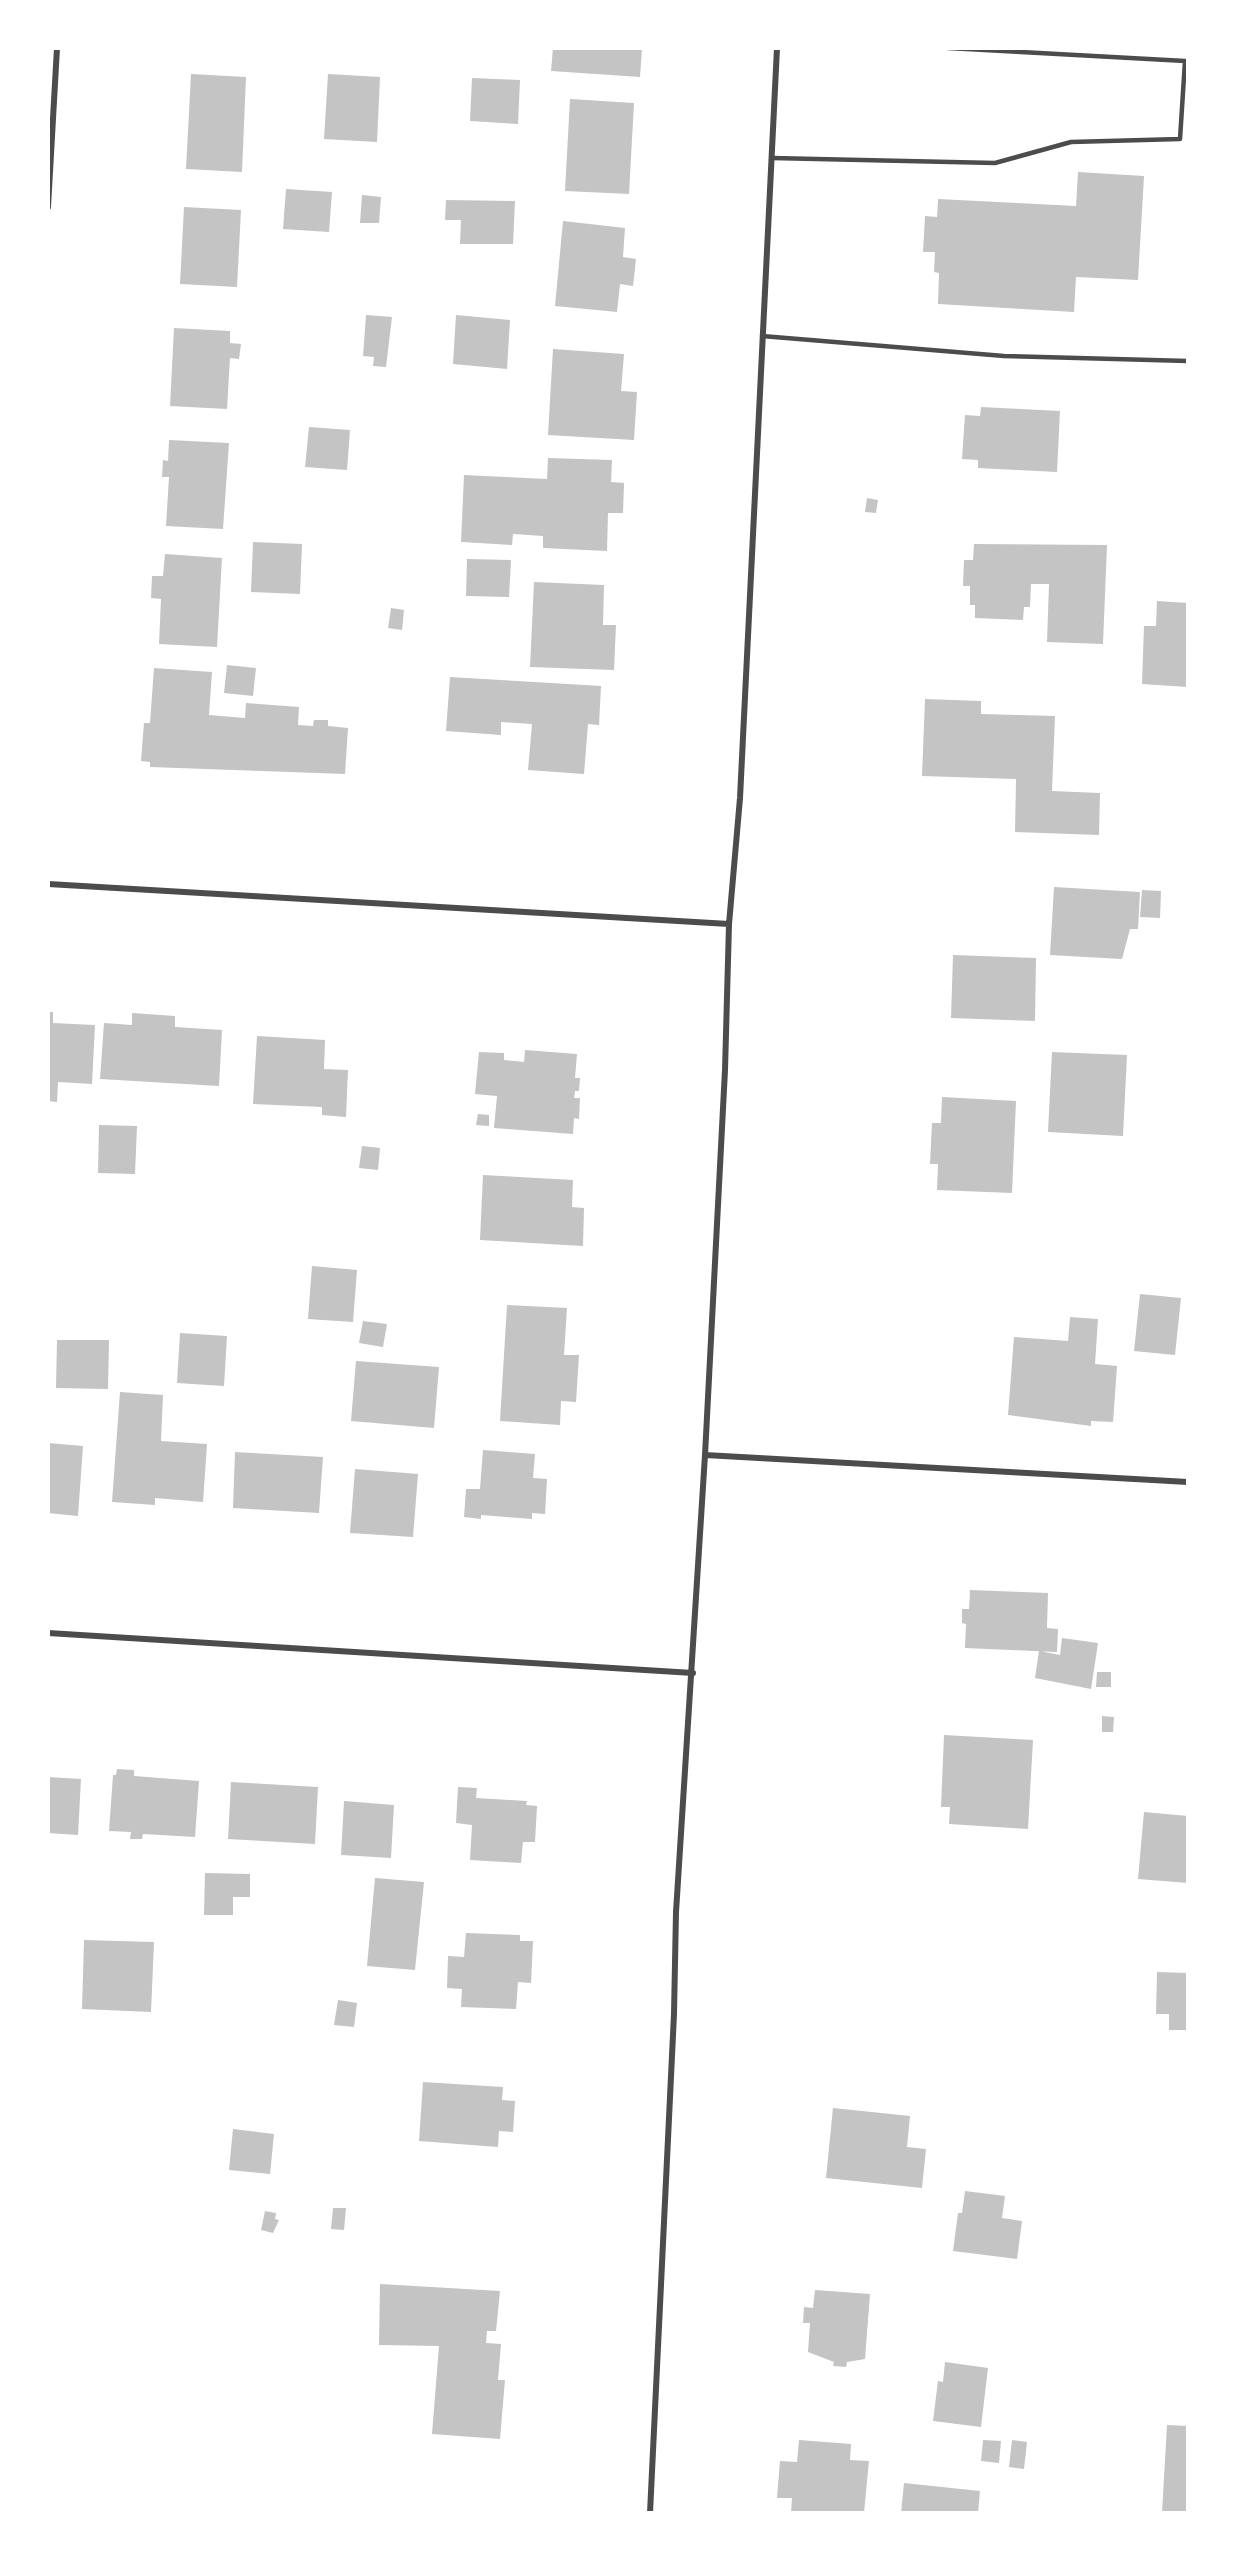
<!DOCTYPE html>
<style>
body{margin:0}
#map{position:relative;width:1236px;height:2561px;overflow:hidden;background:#fff;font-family:Overpass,sans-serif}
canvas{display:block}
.frame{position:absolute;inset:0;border:50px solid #fff;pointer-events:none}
</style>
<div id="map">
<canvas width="1236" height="2561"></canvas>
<div class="frame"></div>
</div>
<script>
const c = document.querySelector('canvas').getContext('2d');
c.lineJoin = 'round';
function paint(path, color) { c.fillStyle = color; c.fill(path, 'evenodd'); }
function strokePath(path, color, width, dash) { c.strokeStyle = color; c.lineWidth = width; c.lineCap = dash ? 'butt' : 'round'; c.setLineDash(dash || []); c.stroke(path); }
paint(new Path2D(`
 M553 48H642L640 77 551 71Z
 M191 74 246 77 242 172 186 169Z
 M328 74 380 77 377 142 324 139Z
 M472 78 520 80 518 124 470 121Z
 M570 99 634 103 629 194 565 191Z
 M1078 172 1144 176 1138 280 1076 277 1074 312 938 304 939 273 934 272 935 252H923L925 216 937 217 938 199 1076 206Z
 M286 189 332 192 329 232 283 229Z
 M362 195 381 197 379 223H360Z
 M446 200 515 201 513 244H460L461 220H445Z
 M184 207 241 210 237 287 180 284Z
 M563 221 625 228 623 257 636 259 633 286 620 284 617 312 555 306Z
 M366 315 392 317 386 367 373 366 374 357 363 356Z
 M456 315 510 320 507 369 453 364Z
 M174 328 230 331V343L241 344 239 359 230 358 227 409 170 406Z
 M553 349 624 354 621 391 637 392 634 440 548 435Z
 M981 407 1060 411 1057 472 978 468V460L962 459 965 415 980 416Z
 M309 427 350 430 347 470 305 467Z
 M169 440 229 443 223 529 166 526 169 477H162L163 460 168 461Z
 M548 458 612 460 611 482 624 483 623 513H608L607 551 543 548V536L513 534 512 545 461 542 464 475 547 479Z
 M867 498 878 500 876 513 865 512Z
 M253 542 302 544 300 594 251 592Z
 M974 544 1107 545 1103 644 1047 642 1049 584H1031L1030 607H1024L1023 620 975 618V605H970V586H963L964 560H973Z
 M165 554 222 558 217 647 159 644 161 599 151 598 152 576H163Z
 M467 559 511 560 509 597 466 596Z
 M534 582 604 585 603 625H616L614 670 530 667Z
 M1157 601 1188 603V687L1142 684 1144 626H1156Z
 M391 608 404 610 402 630 388 628Z
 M227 665 256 668 253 696 224 693Z
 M154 668 212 672 209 715 245 718 246 703 299 707 298 725 313 726 314 720H328V726L348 728 345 774 150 767V762L141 761 144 723H150Z
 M450 677 601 686 599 725 588 724 584 774 528 770 532 724 501 722V735L446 731Z
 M925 699 981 701V714L1055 716 1052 791 1100 793 1099 835 1015 832 1016 779 922 776Z
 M1054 887 1140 892 1138 929H1130L1122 959 1050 955Z
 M1142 890 1161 891 1160 918 1140 917Z
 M953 955 1036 958 1035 1021 951 1018Z
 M48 1012H53V1023L95 1025 92 1084 58 1082 57 1102 48 1101Z
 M132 1013 175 1016V1027L222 1030 219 1086 100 1079 104 1023 132 1025Z
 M257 1036 325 1040 324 1069 348 1070 346 1117 322 1115V1107L253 1104Z
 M525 1050 577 1054 575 1078H580L579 1091H575L574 1098H580L579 1119 574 1118 573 1134 494 1128 497 1096 475 1094 479 1052 504 1053V1060L524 1062Z
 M1052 1052 1127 1055 1123 1136 1048 1132Z
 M942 1097 1016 1101 1012 1193 937 1190 938 1164H930L932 1123H941Z
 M478 1114 489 1115V1126L476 1125Z
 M99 1125 137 1126 135 1174 98 1173Z
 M362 1146 380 1148 378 1170 359 1168Z
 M483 1175 573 1180 572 1207 584 1208 583 1246 480 1240Z
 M312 1266 357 1270 353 1322 308 1319Z
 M1140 1294 1181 1298 1175 1355 1134 1351Z
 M507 1305 567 1308 564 1355H579L576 1402 561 1401 560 1425 500 1421Z
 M1070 1317 1098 1319 1095 1364 1117 1366 1113 1422 1091 1421V1426L1008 1415 1014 1337 1068 1341Z
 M363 1321 387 1324 383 1347 359 1343Z
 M180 1333 227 1336 224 1386 177 1383Z
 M57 1340H109L108 1389 56 1388Z
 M356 1361 439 1367 434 1428 351 1421Z
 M120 1392 163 1395 161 1441 207 1444 203 1502 155 1498V1505L112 1502Z
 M48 1443 83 1446 78 1516 48 1513Z
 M483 1450 535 1454 533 1478 547 1479 545 1514 532 1513V1519L481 1515V1519L464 1517 466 1489H480Z
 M235 1452 323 1457 319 1513 233 1508Z
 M355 1469 418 1474 413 1537 350 1533Z
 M970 1590 1048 1593 1047 1628 1058 1629 1057 1652 965 1648 966 1624 962 1623V1609H969Z
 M1062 1638 1098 1643 1091 1689 1035 1678 1039 1651 1060 1655Z
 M1097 1672H1111V1687H1096Z
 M1102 1716 1114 1717 1113 1732H1102Z
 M944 1735 1033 1740 1028 1829 949 1824 950 1807H941Z
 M117 1769 134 1770V1776L199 1781 195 1837 143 1834 142 1839H130L131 1832 109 1831 113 1775H116Z
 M48 1777 81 1779 78 1835 48 1833Z
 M231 1782 318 1787 315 1844 228 1839Z
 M458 1787 477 1788 476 1798 527 1801 526 1805 537 1806 535 1842H523L521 1863 470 1860 472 1825 456 1823Z
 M344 1801 394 1805 391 1858 341 1855Z
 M1144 1812 1188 1816V1883L1138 1879Z
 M205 1873 250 1874V1897H233V1915H204Z
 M375 1878 424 1882 415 1970 367 1966Z
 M466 1933 520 1935V1941H533L531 1983 518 1982 516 2009 461 2007 462 1989 447 1988 448 1956 464 1957Z
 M84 1940 154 1942 151 2012 82 2009Z
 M1157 1972 1188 1973V2030H1169V2014H1156Z
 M338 2000 357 2003 354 2027 334 2025Z
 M423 2082 503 2087 502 2100 515 2101 513 2132 499 2131 498 2147 419 2141Z
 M833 2108 910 2116 907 2147 926 2149 922 2188 826 2178Z
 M233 2129 274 2134 270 2174 229 2170Z
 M965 2191 1005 2196 1002 2218 1022 2221 1017 2259 953 2251 958 2213H962Z
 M333 2208H346L344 2230 331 2229Z
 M265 2211 276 2213 275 2219 279 2220 273 2233 261 2230Z
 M380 2284 500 2291 496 2331H487L486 2343 501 2344 498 2380H505L500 2439 432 2434 439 2346 379 2345Z
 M815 2290 870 2294 865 2359 847 2362 846 2367 833 2366 834 2362 808 2352 810 2323H803L804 2307 813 2308Z
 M945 2362 988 2368 981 2427 933 2421 938 2381 943 2382Z
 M1167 2425 1188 2426V2513H1162Z
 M799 2440 851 2444 850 2460 869 2461 864 2513H791L792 2498H777L780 2461 797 2462Z
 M983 2440 1001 2441 999 2463 981 2461Z
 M1012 2440 1027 2442 1024 2469 1009 2467Z
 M904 2483 980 2491 978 2513H901Z`), '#c4c4c4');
strokePath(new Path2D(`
 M772 158 995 163 1071 142 1180 139 1185 61 948 48
 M762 336 1004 356 1188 361`), '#4c4c4c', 4.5);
strokePath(new Path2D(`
 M48 207 57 48
 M48 884 729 924
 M705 1455 1188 1482
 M48 1633 693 1673
 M650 2513 674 2014 676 1912 705 1455 725 1070 729 924 740 798 777 48`), '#4c4c4c', 6);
</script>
